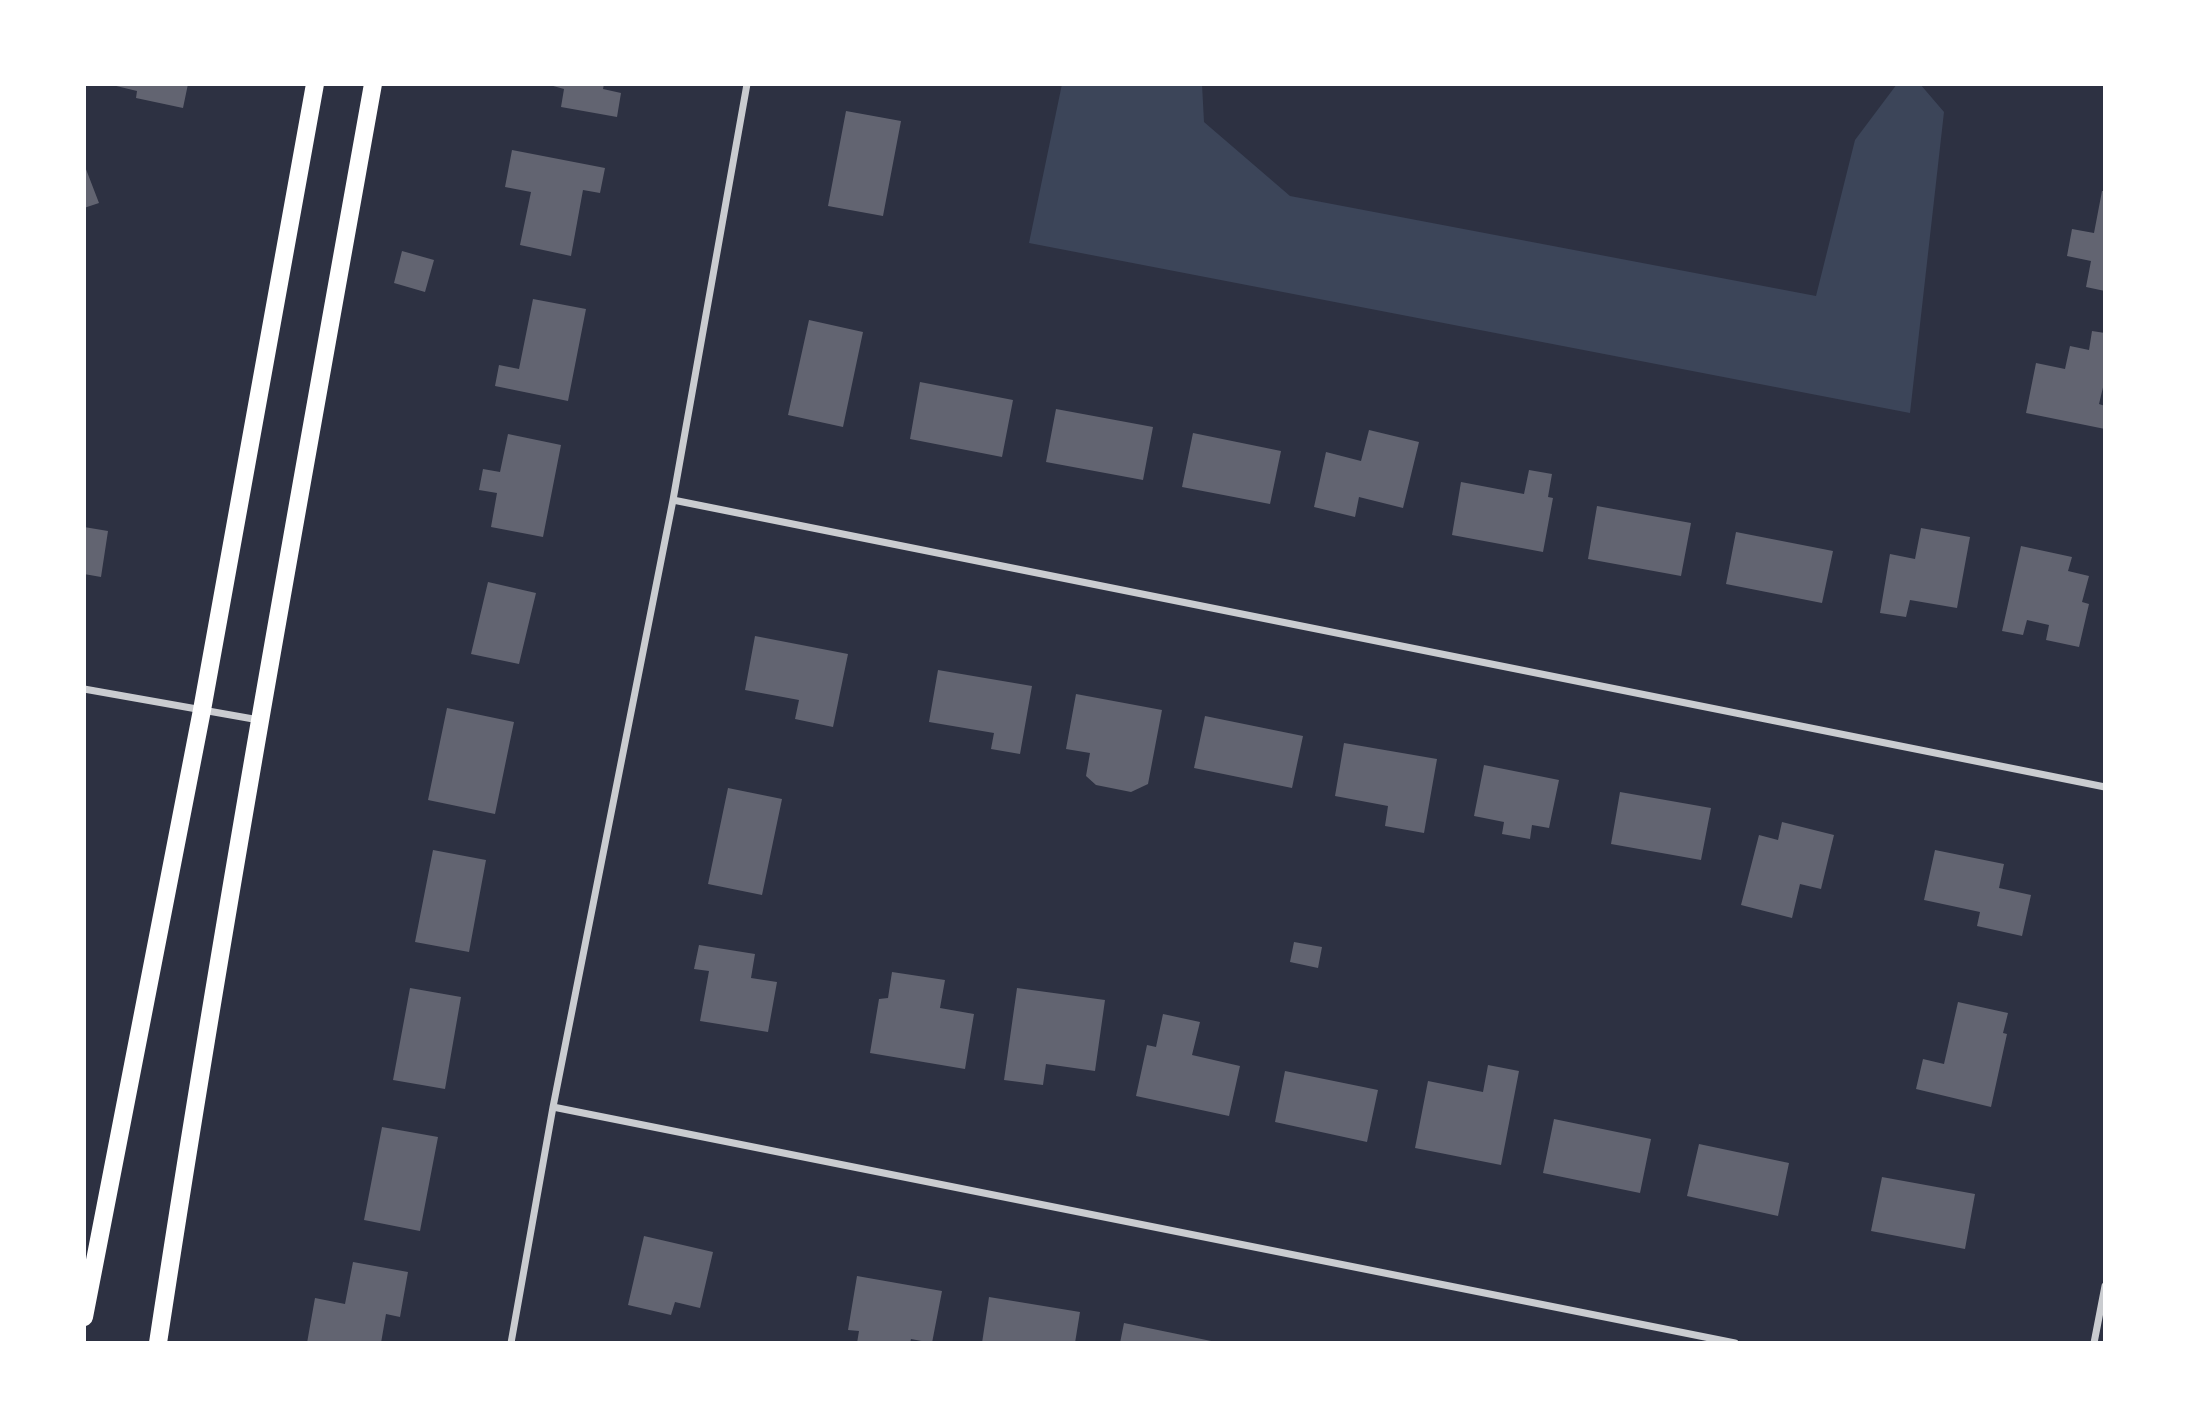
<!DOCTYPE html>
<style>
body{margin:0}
#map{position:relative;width:2189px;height:1427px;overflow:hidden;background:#2d3142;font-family:Overpass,sans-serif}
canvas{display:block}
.frame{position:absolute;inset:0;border:86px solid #fff;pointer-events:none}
</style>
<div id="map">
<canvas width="2189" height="1427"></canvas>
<div class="frame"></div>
</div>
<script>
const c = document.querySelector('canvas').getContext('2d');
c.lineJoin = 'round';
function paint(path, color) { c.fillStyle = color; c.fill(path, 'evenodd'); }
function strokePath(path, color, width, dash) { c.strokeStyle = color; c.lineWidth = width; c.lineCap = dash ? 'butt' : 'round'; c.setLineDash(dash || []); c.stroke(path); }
paint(new Path2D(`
 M1062 84H1202L1204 122 1290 196 1816 296 1855 140 1897 84H1920L1944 112 1910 413 1029 243Z`), '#3c4559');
paint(new Path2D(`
 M108 84H188L183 108 136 98 137 91Z
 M546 84H604L603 89 621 93 617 117 561 107 564 89Z
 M846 111 901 121 883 216 828 206Z
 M512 150 605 168 600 193 583 190 571 256 520 245 531 192 505 187Z
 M84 164 99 203 84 208Z
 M2102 191H2105V291L2086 287 2091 261 2067 256 2072 229 2094 233Z
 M402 251 434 260 425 292 394 283Z
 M533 299 586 309 568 401 495 386 499 365 519 369Z
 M809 320 863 332 843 427 788 415Z
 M2092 331 2105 333V379L2099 404 2105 406V429L2026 413 2036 363 2065 369 2070 346 2089 350Z
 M920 382 1013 400 1002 457 910 439Z
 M1056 409 1153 427 1143 480 1046 462Z
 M1369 430 1419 442 1403 508 1359 497 1355 517 1314 507 1326 452 1361 461Z
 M1193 433 1281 451 1270 504 1182 487Z
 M508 434 561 445 543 537 491 527 497 493 479 490 483 469 500 472Z
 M1529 470 1552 474 1548 497 1553 498 1543 552 1452 535 1461 482 1524 494Z
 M1597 506 1691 523 1681 576 1588 559Z
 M84 527 108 531 101 577 84 574Z
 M1921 528 1970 537 1957 608 1910 600 1906 617 1880 613 1890 554 1915 559Z
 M1736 532 1833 551 1822 603 1726 584Z
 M2021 546 2072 557 2068 571 2089 576 2082 602 2089 604 2079 647 2046 640 2049 625 2027 620 2023 635 2002 631Z
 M488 582 536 593 519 664 471 654Z
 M755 636 848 654 833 727 795 719 799 700 745 690Z
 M938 670 1032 686 1020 754 991 749 994 733 929 722Z
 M1076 694 1162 710 1148 784 1131 792 1096 785 1086 776 1090 753 1066 749Z
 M447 708 514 722 495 814 428 800Z
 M1205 716 1303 736 1292 788 1194 768Z
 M1344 743 1437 759 1424 833 1385 826 1388 806 1335 796Z
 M1484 765 1559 780 1549 828 1532 825 1530 839 1502 834 1504 822 1474 816Z
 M728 788 782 799 762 895 708 884Z
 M1620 792 1711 808 1701 860 1611 844Z
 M1782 822 1834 835 1821 889 1800 884 1792 918 1741 905 1759 835 1778 840Z
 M433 850 486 860 469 952 415 942Z
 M1935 850 2004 864 1999 888 2031 895 2022 936 1977 926 1980 912 1924 900Z
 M1294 942 1322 947 1318 968 1290 962Z
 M699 945 755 954 751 978 777 982 768 1032 700 1021 709 971 694 969Z
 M892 972 945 980 940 1008 974 1014 965 1069 870 1053 879 999 888 998Z
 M410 988 461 997 445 1089 393 1080Z
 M1017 988 1105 1000 1095 1071 1046 1064 1043 1085 1004 1080Z
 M1958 1002 2008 1013 2003 1033 2007 1034 1991 1107 1916 1089 1923 1059 1944 1064Z
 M1163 1014 1200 1022 1192 1055 1240 1066 1229 1116 1136 1096 1147 1045 1156 1047Z
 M1488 1065 1519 1071 1501 1165 1415 1148 1428 1081 1483 1092Z
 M1285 1071 1378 1090 1367 1142 1275 1122Z
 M1554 1119 1651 1139 1640 1193 1543 1173Z
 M382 1127 438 1137 420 1231 364 1220Z
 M1699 1144 1789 1163 1778 1216 1687 1196Z
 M1882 1177 1975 1194 1965 1249 1871 1231Z
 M644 1236 713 1252 700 1308 675 1302 671 1315 628 1305Z
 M353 1262 408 1272 400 1317 386 1314 381 1343H307L315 1298 345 1304Z
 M857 1276 942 1291 932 1343 911 1339 910 1343H857L859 1331 848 1330Z
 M989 1297 1080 1312 1075 1343H982Z
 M1124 1323 1216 1342V1343H1120Z`), '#626471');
strokePath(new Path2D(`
 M673 500 2105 787
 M84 689 259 720
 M553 1107 1735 1343
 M511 1343 553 1107 673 500 747 84
 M2094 1343 2105 1286`), '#caccd0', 7);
strokePath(new Path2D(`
 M84 1317 202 710 315 84
 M158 1343C222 922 298 503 373 84`), '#fff', 18);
</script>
